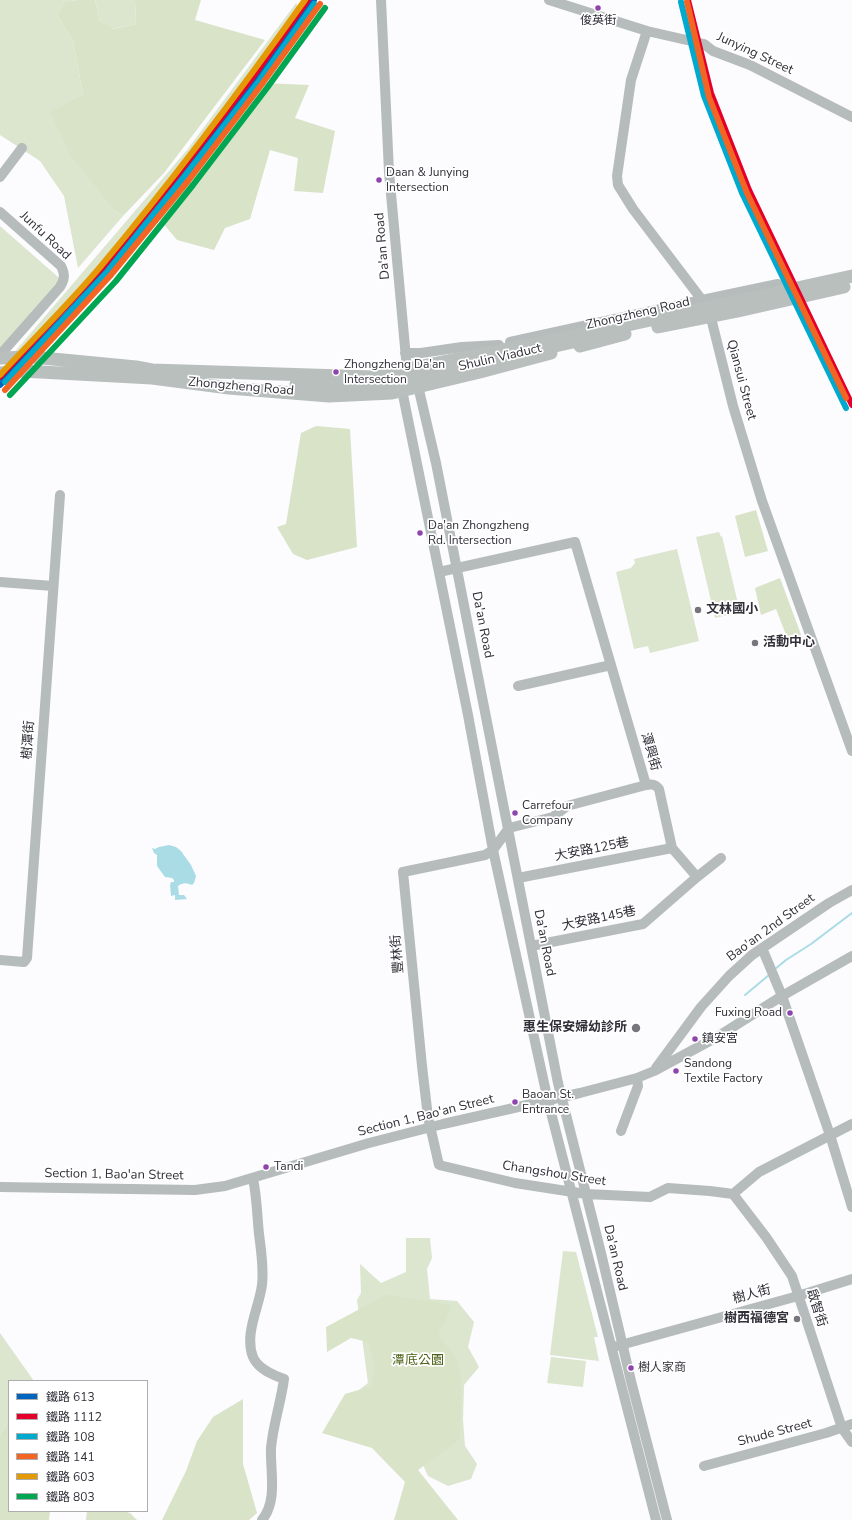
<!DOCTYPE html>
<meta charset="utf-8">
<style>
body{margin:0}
#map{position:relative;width:852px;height:1520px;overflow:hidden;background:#fcfbfe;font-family:"Nunito Sans","Noto Sans TC",sans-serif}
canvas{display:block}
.legend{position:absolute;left:8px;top:1380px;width:140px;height:132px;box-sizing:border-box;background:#fff;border:1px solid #adacaf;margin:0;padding:5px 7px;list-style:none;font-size:12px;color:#312f38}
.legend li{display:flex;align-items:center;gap:8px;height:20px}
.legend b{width:20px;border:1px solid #adacaf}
</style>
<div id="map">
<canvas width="852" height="1520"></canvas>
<ul class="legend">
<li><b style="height:5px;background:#0065bd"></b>鐵路 613</li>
<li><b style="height:5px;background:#e4002b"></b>鐵路 1112</li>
<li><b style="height:5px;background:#00a9ce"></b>鐵路 108</li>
<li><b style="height:5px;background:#f26522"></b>鐵路 141</li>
<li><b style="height:5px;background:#e39a06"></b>鐵路 603</li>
<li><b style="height:5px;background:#00a651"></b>鐵路 803</li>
</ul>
</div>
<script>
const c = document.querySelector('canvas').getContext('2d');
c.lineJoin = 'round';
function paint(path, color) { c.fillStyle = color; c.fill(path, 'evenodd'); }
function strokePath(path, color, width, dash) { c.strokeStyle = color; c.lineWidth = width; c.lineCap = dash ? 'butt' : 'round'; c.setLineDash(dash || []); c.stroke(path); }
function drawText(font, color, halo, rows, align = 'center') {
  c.font = font + ' "Nunito Sans","Noto Sans TC",sans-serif'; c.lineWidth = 3.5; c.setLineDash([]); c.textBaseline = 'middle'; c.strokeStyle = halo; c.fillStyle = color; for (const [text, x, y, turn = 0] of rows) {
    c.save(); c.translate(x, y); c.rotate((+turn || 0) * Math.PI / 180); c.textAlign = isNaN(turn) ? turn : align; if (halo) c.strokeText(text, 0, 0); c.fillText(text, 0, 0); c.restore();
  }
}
paint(new Path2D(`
 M0 0H77L64 2 57 15 73 41 83 94 51 112 115 211 123 216 78 268 64 196 40 161 0 135Z
 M95 0H135L136 24 112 29 100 21Z
 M296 3 305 19 250 97 40 353 12 355 187 150Z
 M0 226 66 284 0 354Z
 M719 532 721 537 722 536 740 612 715 618 696 537Z
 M677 549 699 641 650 653 648 646 634 649 616 572 631 568 635 563 634 559Z
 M406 1238H430L432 1258 427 1269 430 1299 457 1301 474 1322 468 1347 479 1367 464 1385 463 1420 465 1446 477 1464 471 1479 448 1486 428 1476 408 1432 343 1402 368 1383 357 1300 361 1293 360 1264 381 1283 406 1272Z
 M563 1251 576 1252 598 1337H594L599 1361 550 1355Z
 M0 1333 34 1381H9V1420L0 1434Z
 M551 1357 586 1361 583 1387 547 1383Z`), '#dce5ce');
paint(new Path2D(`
 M77 0H95L100 21 113 29 136 24 135 0H201L195 20 265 40 164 173 123 216 115 211 71 156 50 112 83 94 73 41 57 15 64 2Z
 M263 83 309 85 295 118 335 131 323 193 294 191 298 158 270 150 250 219 225 228 214 250 177 240 157 216Z
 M316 426 350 429 357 547 307 560 293 554 277 527 286 524 301 433Z
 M756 510 768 551 745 557 735 516Z
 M780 578 803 640 790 645 776 609 761 615 755 588Z
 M386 1295 453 1305 438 1335 457 1359 461 1378 460 1439 418 1470 458 1520H394L405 1482 372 1448 322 1433 345 1394 372 1386 374 1363 368 1342 351 1338 327 1352 326 1327Z
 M243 1399V1464L257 1513 249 1520H162L186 1471 197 1441 213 1417Z
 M9 1420V1511H50L49 1520H0V1434Z
 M87 1511H123L130 1513 137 1520H86Z`), '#d8e3c8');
paint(new Path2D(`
 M169 845 176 847 181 851 191 865 196 876 194 883 192 885C187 883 183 882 178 886L179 895H184L187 899 175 900V895L171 896 170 885 171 882H174V880L172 878 165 877 157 866V855L154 853 152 848 155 849 159 847Z`), '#a9dce5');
strokePath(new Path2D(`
 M775 969 786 960 811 944 852 913
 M745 995 769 975`), '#a9dce5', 2);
strokePath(new Path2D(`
 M381 0 389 172 407 369 402 390 468 715 493 850 548 1101 656 1520
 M549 0 647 31 704 44 713 51 750 65 852 117
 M647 31 631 80 617 176 618 185 633 209 702 300 712 322 733 406 762 501 852 751
 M0 177 22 148
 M0 212 61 266C65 274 65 279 60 287L0 355
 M510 342 702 300 778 284
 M405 353H421L462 347 499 345
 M415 381 418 386 436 463 558 1083 601 1253 631 1381 667 1520
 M439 572 575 542 646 785C652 784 655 784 659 789L672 848 697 877
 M0 582 53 586
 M518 686 611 665
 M646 785 567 806 553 817 509 828 493 850 485 855 403 872 422 1066 428 1117 439 1165 515 1183 586 1194 650 1197 668 1188 710 1191 733 1194 759 1172 852 1124
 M518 878 672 848
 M531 946 643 924 697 877 721 858
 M762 948 782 996 830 1135 852 1207
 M0 960 24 962 27 958 60 495
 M656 1068 701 1007 729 976 752 955 829 903 852 890
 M621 1131 638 1086 637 1078
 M253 1179C257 1197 257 1215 259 1234 261 1250 264 1268 262 1285 259 1308 244 1334 253 1357 258 1369 273 1375 284 1379 281 1402 273 1425 271 1448 270 1471 278 1501 262 1520
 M0 1187 195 1190 225 1186 369 1143 443 1124 580 1093 637 1078 654 1071 717 1037 782 996 852 956
 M733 1194 766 1237 792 1276 842 1428 852 1442
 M617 1346 798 1296 852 1279
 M704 1466 826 1433 852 1424`), '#b5bcbb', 10);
strokePath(new Path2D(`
 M580 346 625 334
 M0 358 32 357 136 367 152 370 374 377 407 369 623 326
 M0 373 22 371 152 378 229 388 329 396 392 393 480 372 551 353`), '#b8bfbd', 13);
strokePath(new Path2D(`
 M623 326 852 276
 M658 327 738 311 844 287
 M296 384 375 386 591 338`), '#b8bfbd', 13);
strokePath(new Path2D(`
 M0 385C35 347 72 311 105 272 180 185 247 92 314 0`), '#0065bd', 6);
strokePath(new Path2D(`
 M688 0 711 93 749 190 852 405
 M0 377 102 268 179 173 253 77 308 0`), '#e4002b', 6);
strokePath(new Path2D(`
 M681 2 704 96 742 193 846 408
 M5 382 107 272 184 177 259 81 314 4`), '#00a9ce', 6);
strokePath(new Path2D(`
 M687 2 709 97 747 193 846 398
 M5 390 110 276 188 181 262 84 320 4`), '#f26522', 6);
strokePath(new Path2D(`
 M0 375C33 339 70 303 101 266 173 180 240 91 305 0`), '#e39a06', 6);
strokePath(new Path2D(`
 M10 395 116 281 193 185 267 88 325 8`), '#00a651', 6);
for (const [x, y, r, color] of [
 [598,8,3.5,"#8e44ad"],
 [379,180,3.5,"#8e44ad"],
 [336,372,3.5,"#8e44ad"],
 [420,533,3.5,"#8e44ad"],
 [698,610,4,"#78767d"],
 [755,643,4,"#78767d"],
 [515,813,3.5,"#8e44ad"],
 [790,1013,3.5,"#8e44ad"],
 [636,1028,5,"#78767d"],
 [695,1039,3.5,"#8e44ad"],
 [676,1071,3.5,"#8e44ad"],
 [515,1102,3.5,"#8e44ad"],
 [266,1167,3.5,"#8e44ad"],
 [797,1319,4,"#78767d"],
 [631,1368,3.5,"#8e44ad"]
]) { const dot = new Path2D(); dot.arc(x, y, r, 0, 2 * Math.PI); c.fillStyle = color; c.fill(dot); strokePath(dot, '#fff', 1.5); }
drawText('12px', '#312f38', '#fff', [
 ["俊英街",598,21,"center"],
 ["Daan & Junying",386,173],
 ["Intersection",386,188],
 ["Zhongzheng Da'an",344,365],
 ["Intersection",344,380],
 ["Da'an Zhongzheng",428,526],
 ["Rd. Intersection",428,541],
 ["Carrefour",522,806],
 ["Company",522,821],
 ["Fuxing Road",782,1013,"right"],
 ["鎮安宮",702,1039],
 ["Sandong",684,1064],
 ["Textile Factory",684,1079],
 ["Baoan St.",522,1095],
 ["Entrance",522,1110],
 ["Tandi",274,1167],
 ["樹人家商",638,1368]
], 'left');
drawText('13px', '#312f38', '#fff', [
 ["Junying Street",755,54,25],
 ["Junfu Road",45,236,43],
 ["Da'an Road",383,246,-95],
 ["Zhongzheng Road",638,314,-13],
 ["Shulin Viaduct",500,358,-13],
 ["Qiansui Street",741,380,75],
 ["Zhongzheng Road",241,387,5],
 ["Da'an Road",482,625,79],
 ["樹潭街",29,740,-86],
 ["潭興街",650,752,74],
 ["大安路125巷",592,850,-11],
 ["大安路145巷",599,919,-12],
 ["Bao'an 2nd Street",771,928,-36],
 ["Da'an Road",544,943,79],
 ["豐林街",398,954,-95],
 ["Section 1, Bao'an Street",426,1116,-14],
 ["Changshou Street",554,1174,9],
 ["Section 1, Bao'an Street",114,1175,1],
 ["Da'an Road",615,1258,77],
 ["樹人街",752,1295,-15],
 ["啟智街",816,1308,72],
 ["Shude Street",775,1433,-15]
]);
drawText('bold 13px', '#312f38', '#fff', [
 ["文林國小",706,610],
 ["活動中心",763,643],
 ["惠生保安婦幼診所",627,1028,"right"],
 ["樹西福德宮",789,1319,"right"]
], 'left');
drawText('13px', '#496114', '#fff', [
 ["潭底公園",418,1361]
]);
</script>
